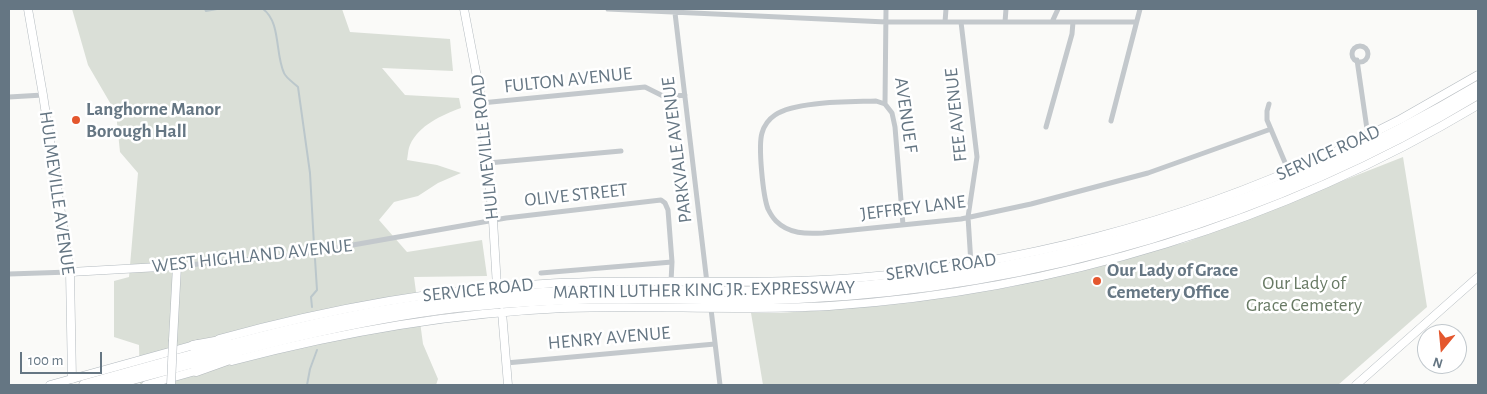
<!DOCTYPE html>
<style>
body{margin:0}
#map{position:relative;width:1487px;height:394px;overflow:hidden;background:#fafaf8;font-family:"Alegreya Sans",sans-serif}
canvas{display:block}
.frame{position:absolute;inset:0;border:10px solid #657683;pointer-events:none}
.north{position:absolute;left:1417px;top:324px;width:50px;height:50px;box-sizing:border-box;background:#fff;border:1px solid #c1c8cd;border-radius:50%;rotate:197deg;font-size:14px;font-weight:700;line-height:20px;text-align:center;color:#657683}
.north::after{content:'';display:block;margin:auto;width:18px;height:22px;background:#e4572e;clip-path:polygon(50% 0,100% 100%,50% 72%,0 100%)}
.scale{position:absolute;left:20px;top:352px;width:82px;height:22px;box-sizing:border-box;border:2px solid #657683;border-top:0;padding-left:6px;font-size:15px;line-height:18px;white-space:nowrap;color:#657683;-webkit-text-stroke:4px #fff;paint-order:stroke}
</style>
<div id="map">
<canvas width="1487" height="394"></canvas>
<div class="frame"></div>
<div class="north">N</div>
<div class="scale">100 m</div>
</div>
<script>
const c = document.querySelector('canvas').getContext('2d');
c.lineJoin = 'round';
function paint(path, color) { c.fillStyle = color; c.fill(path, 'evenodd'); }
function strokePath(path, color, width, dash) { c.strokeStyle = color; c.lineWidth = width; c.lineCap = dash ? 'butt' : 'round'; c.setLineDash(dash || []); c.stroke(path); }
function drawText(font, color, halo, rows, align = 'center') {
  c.font = font + ' "Alegreya Sans",sans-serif'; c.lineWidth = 5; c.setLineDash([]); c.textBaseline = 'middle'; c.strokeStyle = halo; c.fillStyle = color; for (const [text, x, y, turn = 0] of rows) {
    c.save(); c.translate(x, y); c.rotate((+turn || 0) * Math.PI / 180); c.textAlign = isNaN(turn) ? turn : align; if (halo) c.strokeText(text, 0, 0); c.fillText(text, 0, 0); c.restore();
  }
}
paint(new Path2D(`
 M72 9H342L350 32 450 39 453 71 382 68 405 95 459 98 461 108C442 115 419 125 410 145 408 149 408 156 407 160L437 165 461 173 438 183 418 196 394 202 379 220 407 252 482 240 487 276 414 277 423 344 438 379 436 385H140L139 345 114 337V281L129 277 138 173 120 152 116 113 88 65Z
 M1403 157 1427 307 1338 385H763L751 313H780L887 305 1011 287 1187 242Z`), '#dadfd7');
strokePath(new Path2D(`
 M205 9 206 11 217 9
 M263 9C281 22 275 54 284 73 286 78 294 83 298 87L310 173 314 245
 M312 307 311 297 317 290 315 259
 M307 385 310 369 317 350`), '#bbc7cb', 2);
const secondary = new Path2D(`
 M28 9 43 95 70 272 72 379
 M464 9 481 98 493 220 497 287
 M1341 149 1401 119 1478 75
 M70 272 177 266 173 340
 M502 312 508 385
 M219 339C325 310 433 289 543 284 647 278 751 286 855 278 1017 265 1179 223 1326 155
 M232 361C341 332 451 313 564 308 652 305 740 311 829 306 1057 291 1282 222 1478 105
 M50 385 198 344
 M146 385 199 370
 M1356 385 1478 277`);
const highway = new Path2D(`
 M1322 162 1346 146
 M193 346 226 340
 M196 371 238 356
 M84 385C207 351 330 314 458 300 511 294 564 291 617 291 687 290 757 294 827 289 1057 275 1281 203 1478 86
 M111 385C225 354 339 321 457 307 516 301 575 298 634 298 689 298 743 301 798 298 1036 287 1273 218 1478 94`);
strokePath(secondary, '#b3babf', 9);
strokePath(highway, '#b4b9bd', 11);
strokePath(new Path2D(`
 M608 9 886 22H1136
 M886 9 885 104 892 113 895 127 903 225
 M675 13 707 283
 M945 22 946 9
 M961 22 977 157 968 217 971 264
 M1005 22 1006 9
 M1052 22 1058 9
 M1352 54a8 8 0 1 1 16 0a8 8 0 1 1-16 0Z
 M1357 60 1368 136
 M9 97 43 95
 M481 103 645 87 665 97 685 95
 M885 104 876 101C851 102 795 101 775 115 769 119 764 126 762 133 758 146 763 196 768 209 770 213 773 218 776 221 789 234 806 234 823 233L961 219 1031 204 1148 173 1271 129
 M1269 104 1267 111V120L1289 172
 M1111 121 1140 9
 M1046 127 1072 34 1073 22
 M488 163 621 151
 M177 266 296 255 506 218 661 200 665 203 668 210 672 262 671 282
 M541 273 672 262
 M9 274 70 272
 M711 309 720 385
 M506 363 715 344`), '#c3c8cc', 5);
strokePath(secondary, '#fff', 8);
strokePath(highway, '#fff', 10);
const secondaryBridge = new Path2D(`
 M171 385 173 340`);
strokePath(secondaryBridge, '#b3babf', 9, []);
strokePath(secondaryBridge, '#fff', 8);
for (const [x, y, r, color] of [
 [76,120,5,"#e4572e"],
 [1097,281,5,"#e4572e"]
]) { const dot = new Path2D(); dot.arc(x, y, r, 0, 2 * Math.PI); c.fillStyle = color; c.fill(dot); strokePath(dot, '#fff', 2); }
drawText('19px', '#657683', '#fff', [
 ["FULTON AVENUE",568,80,-6],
 ["AVENUE F",906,115,82],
 ["FEE AVENUE",956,115,-96],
 ["HULMEVILLE ROAD",485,147,-96],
 ["PARKVALE AVENUE",677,150,-97],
 ["SERVICE ROAD",1328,153,-24],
 ["HULMEVILLE AVENUE",57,193,82],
 ["OLIVE STREET",576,195,-6],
 ["JEFFREY LANE",913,208,-7],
 ["WEST HIGHLAND AVENUE",252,256,-6],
 ["SERVICE ROAD",941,267,-8],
 ["SERVICE ROAD",478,290,-6],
 ["MARTIN LUTHER KING JR. EXPRESSWAY",704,290,-1],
 ["HENRY AVENUE",609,338,-5]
]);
drawText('bold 19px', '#657683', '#fff', [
 ["Langhorne Manor",86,109],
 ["Borough Hall",86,131],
 ["Our Lady of Grace",1107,270],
 ["Cemetery Office",1107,292]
], 'left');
drawText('19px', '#687a64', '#fff', [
 ["Our Lady of",1304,283],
 ["Grace Cemetery",1304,305]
]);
</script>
